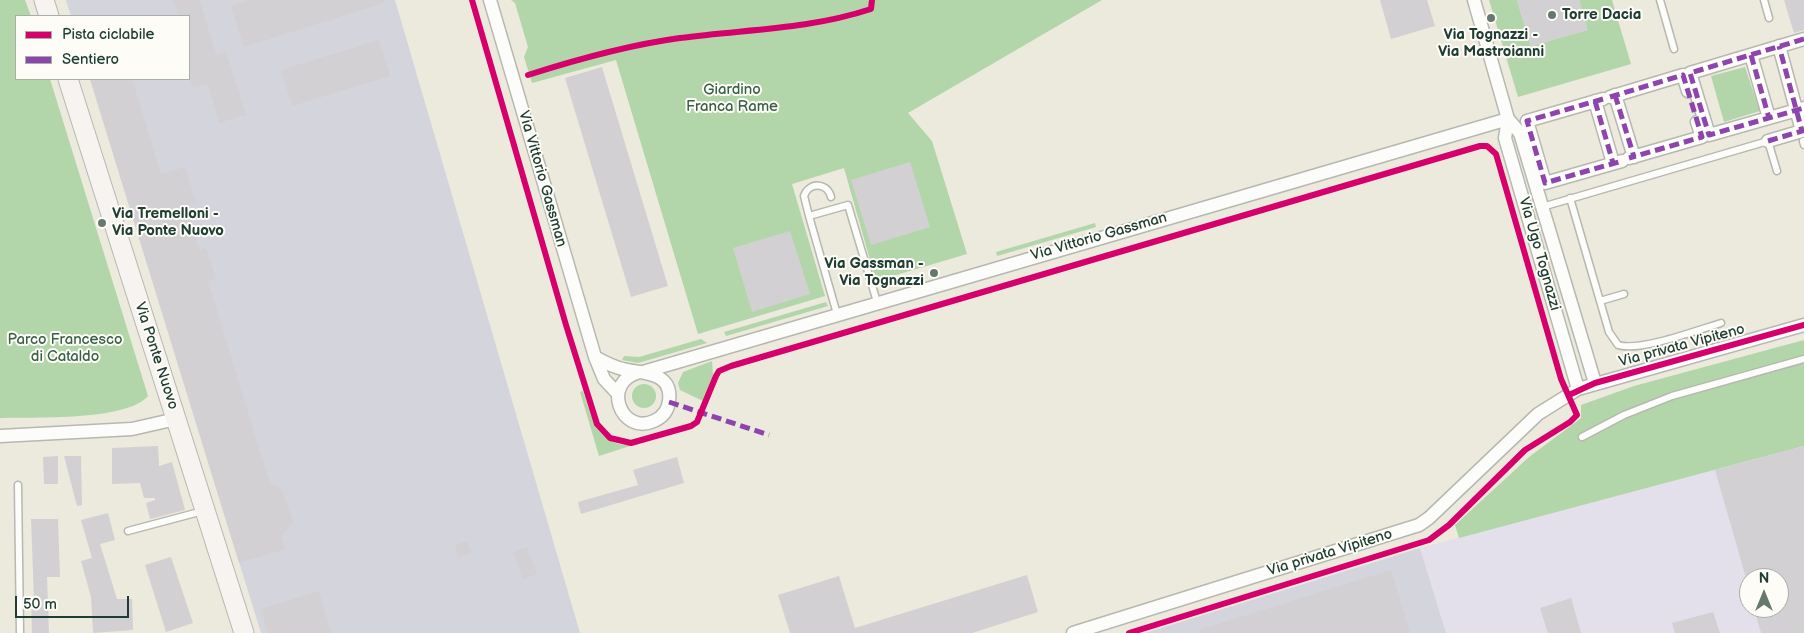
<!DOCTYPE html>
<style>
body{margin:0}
#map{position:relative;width:1804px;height:633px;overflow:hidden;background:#ece9dd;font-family:"Balsamiq Sans",sans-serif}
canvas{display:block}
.legend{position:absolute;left:15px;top:15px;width:175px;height:65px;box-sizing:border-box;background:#fdfcf7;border:1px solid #a4b0a9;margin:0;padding:6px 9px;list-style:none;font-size:15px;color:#1f3d34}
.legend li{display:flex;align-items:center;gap:10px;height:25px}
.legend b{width:25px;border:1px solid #a4b0a9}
.north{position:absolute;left:1739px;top:568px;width:50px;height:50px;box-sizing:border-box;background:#fdfcf7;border:1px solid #a4b0a9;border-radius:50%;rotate:0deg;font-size:14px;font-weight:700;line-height:20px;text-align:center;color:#1f3d34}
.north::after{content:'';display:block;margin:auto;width:18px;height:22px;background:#67796f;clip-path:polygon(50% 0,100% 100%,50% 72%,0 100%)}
.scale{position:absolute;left:15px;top:596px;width:114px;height:22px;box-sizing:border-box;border:2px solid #1f3d34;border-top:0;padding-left:6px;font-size:15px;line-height:18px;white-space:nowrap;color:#1f3d34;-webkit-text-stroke:4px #fdfcf7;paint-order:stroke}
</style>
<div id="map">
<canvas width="1804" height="633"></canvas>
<ul class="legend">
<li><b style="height:6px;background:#d6006c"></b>Pista ciclabile</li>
<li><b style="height:6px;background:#8e44ad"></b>Sentiero</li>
</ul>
<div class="north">N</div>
<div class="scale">50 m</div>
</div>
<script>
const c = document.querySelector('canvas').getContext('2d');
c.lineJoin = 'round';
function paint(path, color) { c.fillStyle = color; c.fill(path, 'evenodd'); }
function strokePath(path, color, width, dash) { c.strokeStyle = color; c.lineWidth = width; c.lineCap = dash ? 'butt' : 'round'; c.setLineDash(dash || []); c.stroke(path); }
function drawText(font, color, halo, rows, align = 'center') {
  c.font = font + ' "Balsamiq Sans",sans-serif'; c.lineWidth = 4; c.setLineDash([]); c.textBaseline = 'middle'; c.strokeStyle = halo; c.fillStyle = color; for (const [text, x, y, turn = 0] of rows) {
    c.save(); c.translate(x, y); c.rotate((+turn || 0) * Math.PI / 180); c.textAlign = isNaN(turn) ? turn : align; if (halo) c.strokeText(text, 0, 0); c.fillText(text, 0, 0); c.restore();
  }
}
paint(new Path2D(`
 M1803 446 1804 633H1446L1420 548ZM1749 578H1779V608H1749Z`), '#e3dfeb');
paint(new Path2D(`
 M66 0H395L580 633H261L90 79H189V16H71Z
 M1420 548 1446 633H1145Z`), '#d4d4dd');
paint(new Path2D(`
 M0 0H25L31 16H16V79H50L148 396C127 421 34 417 0 418Z
 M511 0H1102L908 113 932 141 967 254 876 281 844 168 792 184 825 296 698 334 616 60 532 83 524 57 528 47 515 3Z
 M1489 0H1517L1531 46 1587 30 1579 0H1612L1631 64 1518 97Z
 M1745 67 1760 111 1724 122 1711 76Z
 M1095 223 1096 227 997 256 996 252Z
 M826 302 828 306 726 336 724 332Z
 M701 339 707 343 638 363 622 360 624 356 639 357Z
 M1804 340V446L1459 538 1455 525 1529 457 1576 422 1581 418V405L1634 386Z
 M712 361 713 375 703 401 680 390 678 383 683 372Z
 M632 396a12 12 0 1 1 24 0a12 12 0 1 1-24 0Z
 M583 391C592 419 599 447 633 445L599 456 580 392Z`), '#b2d6aa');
paint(new Path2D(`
 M173 0H200L216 55 226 52 246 115 219 123 208 84 193 88 189 75V16H178Z
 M249 0H384V3L244 47 231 6Z
 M1380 0H1427L1435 26 1391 39Z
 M1517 0H1579L1588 30 1531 46Z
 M1784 0H1804V30L1794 33Z
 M379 40 390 76 292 106 281 70Z
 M602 67 668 286 631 297 565 78Z
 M90 79H132L161 174 185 167 196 203 187 206 200 250 206 248 216 279 208 281 270 484 282 489 293 522 281 537 285 549 239 563Z
 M910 162 930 227 871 245 851 180Z
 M790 231 810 294 752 312 733 248Z
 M158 446 159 466 172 462 185 510 150 519 146 503 155 500V498H144L140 483 112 484V448Z
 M1804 446V633H1761L1754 608H1779V578H1746L1715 470Z
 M58 456V484H44L43 457Z
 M64 456H81L82 505 77 506Z
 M677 457 684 483 581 514 578 502 638 485 633 470Z
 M108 513 115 540 100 544 117 599H132L133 630 93 633 91 597 81 561 92 558 81 520Z
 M31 519H58L60 577H47L49 633H32L31 599H34Z
 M468 541 472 553 458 557 455 545Z
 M527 547 537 574 523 579 513 552Z
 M171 557 193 623 166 632 145 565Z
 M1391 570 1410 633H1199V630Z
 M1027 575 1038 612 972 633H790L778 595 839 576 855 628Z
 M319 591 331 633H268L261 609Z
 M1571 598 1581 633H1548L1540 608Z
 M1713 612 1720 633H1675L1672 623Z`), '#d3d0d3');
const lane = new Path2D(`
 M1660 0 1674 49
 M1764 0 1769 18
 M1803 141 1804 145
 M1570 198 1609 332 1618 345C1639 352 1698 330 1721 323
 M1542 207 1768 141 1777 171
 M809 216 804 196C809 182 827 182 831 197
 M1600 301 1624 294
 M837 314 809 216 848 205 877 302
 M1582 437 1624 415 1672 396 1804 359
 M18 485 20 633
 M128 531 203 511`);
const street = new Path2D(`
 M490 0 595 357 604 379 618 394
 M1474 0 1508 119 1505 138 1578 389
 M1804 39 1690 73 1709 135 1804 108
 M1751 55 1769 118
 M1615 95 1634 157
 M1610 97 1683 75 1688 91
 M1603 99 1527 121 1545 183 1622 161
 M1595 101 1613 163
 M1508 119 1520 133 1595 383
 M1768 141 1802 131 1779 46
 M1629 158 1702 137 1697 122
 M595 357C604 362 613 367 623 369 642 374 673 371 669 401 668 410 663 417 654 421 621 436 600 382 640 372
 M643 372 1508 119
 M0 436 132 429 176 419
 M1073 633 1419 525 1429 518 1538 414 1578 389 1804 325`);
const secondary = new Path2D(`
 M44 0 49 16
 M68 79 244 633`);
strokePath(lane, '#b7b8b0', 9);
strokePath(street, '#b7b8b0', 15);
strokePath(secondary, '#b7b8b0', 21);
strokePath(lane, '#fcfcfa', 6);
strokePath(street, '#fcfcfa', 12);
strokePath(secondary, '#f6f3f0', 19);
strokePath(new Path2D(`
 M1804 39 1690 73 1709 135 1804 108
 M1751 55 1769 118
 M1615 95 1634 157
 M1610 97 1683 75 1702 137 1629 158
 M1603 99 1527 121 1545 183 1622 161
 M1595 101 1613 163
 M1768 141 1802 131 1779 46
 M669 402 769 435`), '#8e44ad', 5, [10, 5]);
strokePath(new Path2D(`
 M472 0 566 325 597 424 610 438 631 443 691 426 697 422 716 376 719 371 731 366 1480 146H1487L1496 154 1561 379 1577 415 1570 422 1525 450 1449 525 1429 540 1129 633
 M528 75C578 59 628 45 680 38 746 29 807 30 871 9L872 0
 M1569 395 1595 383 1804 325`), '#d6006c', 6);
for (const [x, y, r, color] of [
 [1552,15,5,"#67796f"],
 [1491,18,5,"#67796f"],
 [102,223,5,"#67796f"],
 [934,273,5,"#67796f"]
]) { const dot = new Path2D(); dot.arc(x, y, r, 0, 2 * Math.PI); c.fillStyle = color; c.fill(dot); strokePath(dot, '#fdfcf7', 2); }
drawText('bold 15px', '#1f3d34', '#fdfcf7', [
 ["Torre Dacia",1562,15],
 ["Via Tognazzi -",1491,35,"center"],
 ["Via Mastroianni",1491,52,"center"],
 ["Via Tremelloni -",112,214],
 ["Via Ponte Nuovo",112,231],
 ["Via Gassman -",924,264,"right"],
 ["Via Tognazzi",924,281,"right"]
], 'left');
drawText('15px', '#386047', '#fdfcf7', [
 ["Giardino",732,90],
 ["Franca Rame",732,107],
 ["Parco Francesco",65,340],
 ["di Cataldo",65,357]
]);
drawText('15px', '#1f3d34', '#fdfcf7', [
 ["Via Vittorio Gassman",542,179,74],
 ["Via Vittorio Gassman",1099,237,-16],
 ["Via Ugo Tognazzi",1539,254,74],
 ["Via privata Vipiteno",1682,346,-15],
 ["Via Ponte Nuovo",156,356,72],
 ["Via privata Vipiteno",1330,553,-17]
]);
</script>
